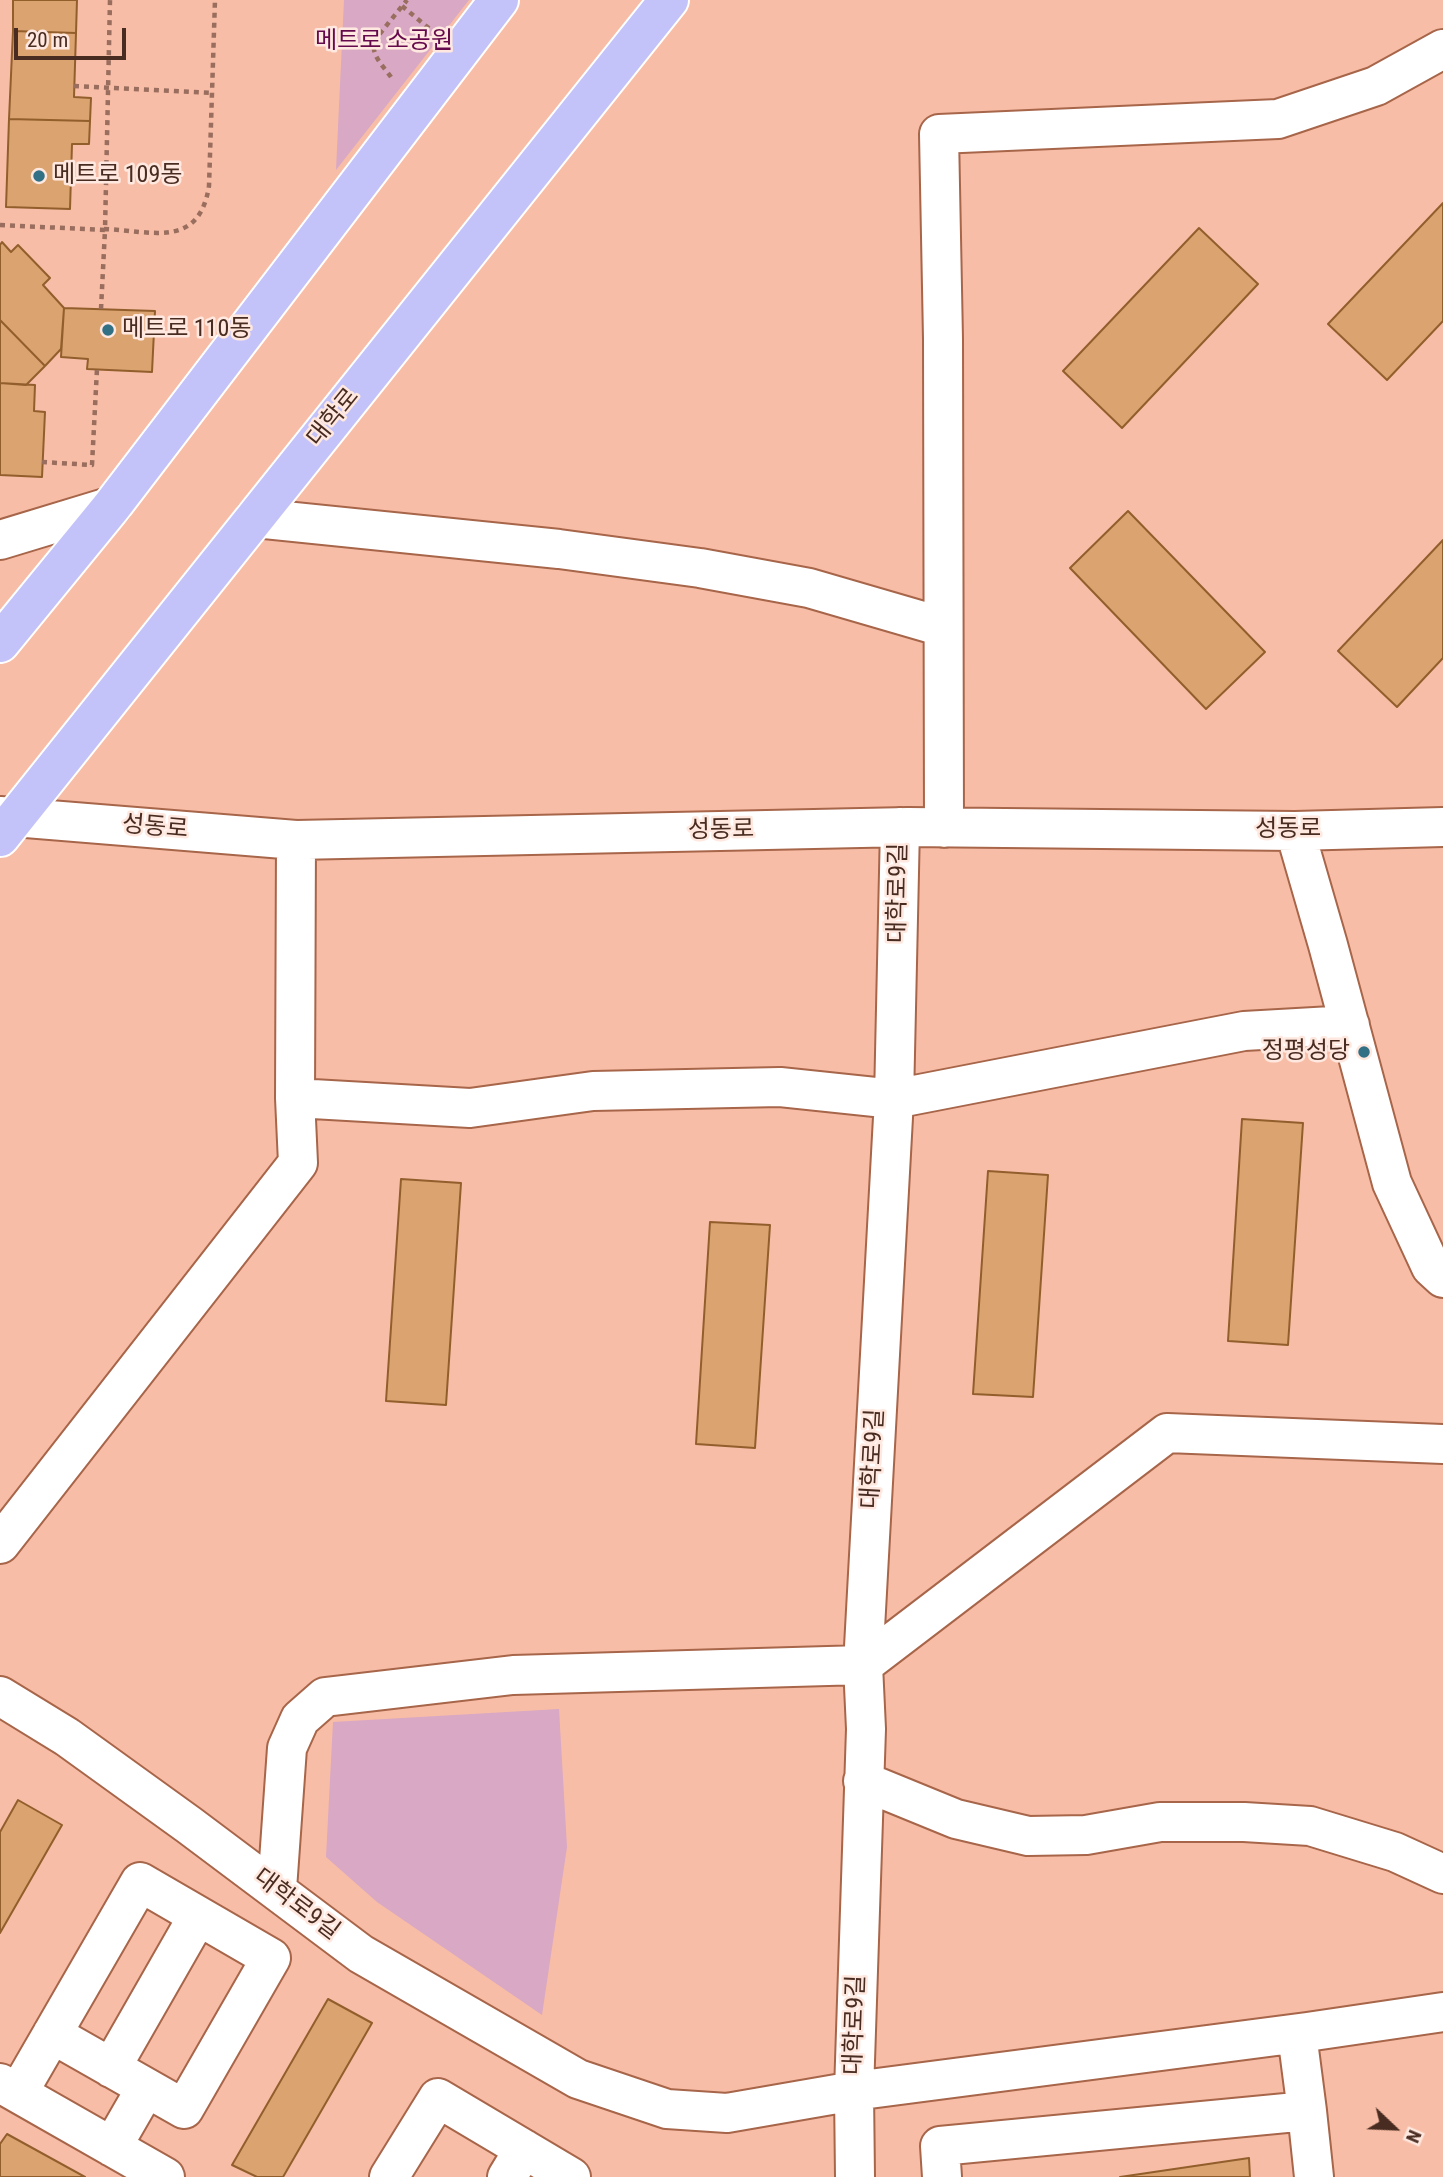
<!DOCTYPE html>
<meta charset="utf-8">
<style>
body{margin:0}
#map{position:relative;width:1443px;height:2177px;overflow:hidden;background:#f8bda6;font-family:"Roboto Condensed",sans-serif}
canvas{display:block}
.north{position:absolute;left:1359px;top:2093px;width:70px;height:70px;-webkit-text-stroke:5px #ffe8df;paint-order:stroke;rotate:113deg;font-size:19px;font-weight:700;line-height:28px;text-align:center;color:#492c21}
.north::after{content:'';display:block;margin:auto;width:24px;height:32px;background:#492c21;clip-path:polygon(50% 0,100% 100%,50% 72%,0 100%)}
.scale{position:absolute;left:14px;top:28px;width:112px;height:32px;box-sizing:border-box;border:4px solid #492c21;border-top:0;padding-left:9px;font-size:21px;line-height:24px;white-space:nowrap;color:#492c21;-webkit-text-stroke:5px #ffe8df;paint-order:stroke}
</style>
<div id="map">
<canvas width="1443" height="2177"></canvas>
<div class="north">N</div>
<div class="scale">20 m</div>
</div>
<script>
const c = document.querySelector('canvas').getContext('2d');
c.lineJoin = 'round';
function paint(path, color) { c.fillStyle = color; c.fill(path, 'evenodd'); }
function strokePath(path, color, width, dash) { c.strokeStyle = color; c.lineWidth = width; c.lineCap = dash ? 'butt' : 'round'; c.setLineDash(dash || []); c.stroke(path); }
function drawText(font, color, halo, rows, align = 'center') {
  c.font = font + ' "Roboto Condensed","Noto Sans KR",sans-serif'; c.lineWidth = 5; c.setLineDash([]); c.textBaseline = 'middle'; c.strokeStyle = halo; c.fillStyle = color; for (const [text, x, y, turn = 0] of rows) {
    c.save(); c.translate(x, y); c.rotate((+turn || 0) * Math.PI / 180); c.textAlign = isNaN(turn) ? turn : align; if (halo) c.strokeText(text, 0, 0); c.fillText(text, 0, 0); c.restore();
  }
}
paint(new Path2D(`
 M344 0H469L336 170Z
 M559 1709 567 1847 542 2015 377 1902 326 1857 333 1722Z`), '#d8a8c4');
const building = new Path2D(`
 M13 0H77L76 33 13 31Z
 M13 31 76 33 74 97 91 98 90 121 9 119Z
 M9 119 90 121 89 144H72L70 209 6 207Z
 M1443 203V321L1387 380 1328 324Z
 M1199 228 1258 284 1122 428 1063 371Z
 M2 242 11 252 18 245 50 278 43 285 64 308 61 349 45 366 0 320V245Z
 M64 308 155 311 152 372 87 369 88 359 61 357Z
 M0 320 45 366 26 385 0 383Z
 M0 383 35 385 34 411 45 412 42 477 0 475Z
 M1128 511 1265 652 1206 709 1070 568Z
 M1443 540V658L1397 707 1338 651Z
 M1242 1119 1303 1123 1288 1345 1228 1341Z
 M988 1171 1048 1175 1033 1397 973 1394Z
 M401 1179 461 1183 446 1405 386 1401Z
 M710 1222 770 1225 755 1448 696 1444Z
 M18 1800 62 1825 0 1933V1832Z
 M328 1999 372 2023 283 2177H257L232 2165Z
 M7 2134 85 2177H0V2144Z
 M1249 2158 1250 2177H1120Z`);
paint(building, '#dba370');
strokePath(building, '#925e2c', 2);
const minor = new Path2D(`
 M255 518 559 549 700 568 809 588 943 627
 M0 540 112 506
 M0 816 296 840 908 827 1295 831 1443 827
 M944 828 943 339 939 134 1278 119 1376 86 1443 49
 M1295 831 1328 945 1392 1183 1431 1267 1443 1278
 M295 1098 470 1108 593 1091 780 1087 894 1099 1244 1031 1350 1025
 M0 1544 298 1163 295 1098 296 840
 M0 1696 67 1737 189 1825 361 1954 578 2079 667 2109 727 2113 854 2091 1307 2032 1443 2012
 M863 1781 956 1819 1028 1836 1086 1835 1160 1822H1244L1310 1826 1395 1852 1443 1874
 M277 1889 287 1748 300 1719 325 1697 513 1675 863 1665 1167 1433 1443 1444
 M111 2068 198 1916
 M0 2083 165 2177
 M18 2093 140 1882 271 1958 184 2109 52 2034
 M1307 2111 1314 2177
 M112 2147 146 2088
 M389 2177 438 2098 571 2177
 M507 2177 524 2149
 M855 2177 854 2091 866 1729 863 1665 894 1099 900 827
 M942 2177 940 2146 1307 2111 1297 2034`);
const major = new Path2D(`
 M0 643 112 506 499 0
 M0 837 669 0`);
strokePath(minor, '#a7654a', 42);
strokePath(major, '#fff', 42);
strokePath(new Path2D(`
 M402 6 431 30
 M391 77C383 66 371 55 374 41L407 0
 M74 86 212 93
 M0 225 105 230 110 0
 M104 229C153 231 199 249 209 186L215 0
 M101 309 105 230
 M42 462 92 465 97 369`), '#996e5e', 4.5, [5, 5]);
strokePath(minor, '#fff', 38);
strokePath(major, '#c3c3fa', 38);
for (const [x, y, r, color] of [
 [39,176,7,"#327085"],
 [108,330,7,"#327085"],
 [1364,1052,7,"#327085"]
]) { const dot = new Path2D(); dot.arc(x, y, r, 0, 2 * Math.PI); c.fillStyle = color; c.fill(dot); strokePath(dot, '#ffe8df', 2.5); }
drawText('24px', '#640a4c', '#ffe8df', [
 ["메트로 소공원",384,42]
]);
drawText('24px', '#492c21', '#ffe8df', [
 ["메트로 109동",53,176],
 ["메트로 110동",122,330],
 ["정평성당",1350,1052,"right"]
], 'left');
drawText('24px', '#492c21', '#ffe8df', [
 ["대학로",334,418,-51],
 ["성동로",155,828,5],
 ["성동로",1288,830],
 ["성동로",721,831,-1],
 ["대학로9길",899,893,-89],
 ["대학로9길",874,1459,-87],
 ["대학로9길",296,1905,37],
 ["대학로9길",856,2025,-88]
]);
</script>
